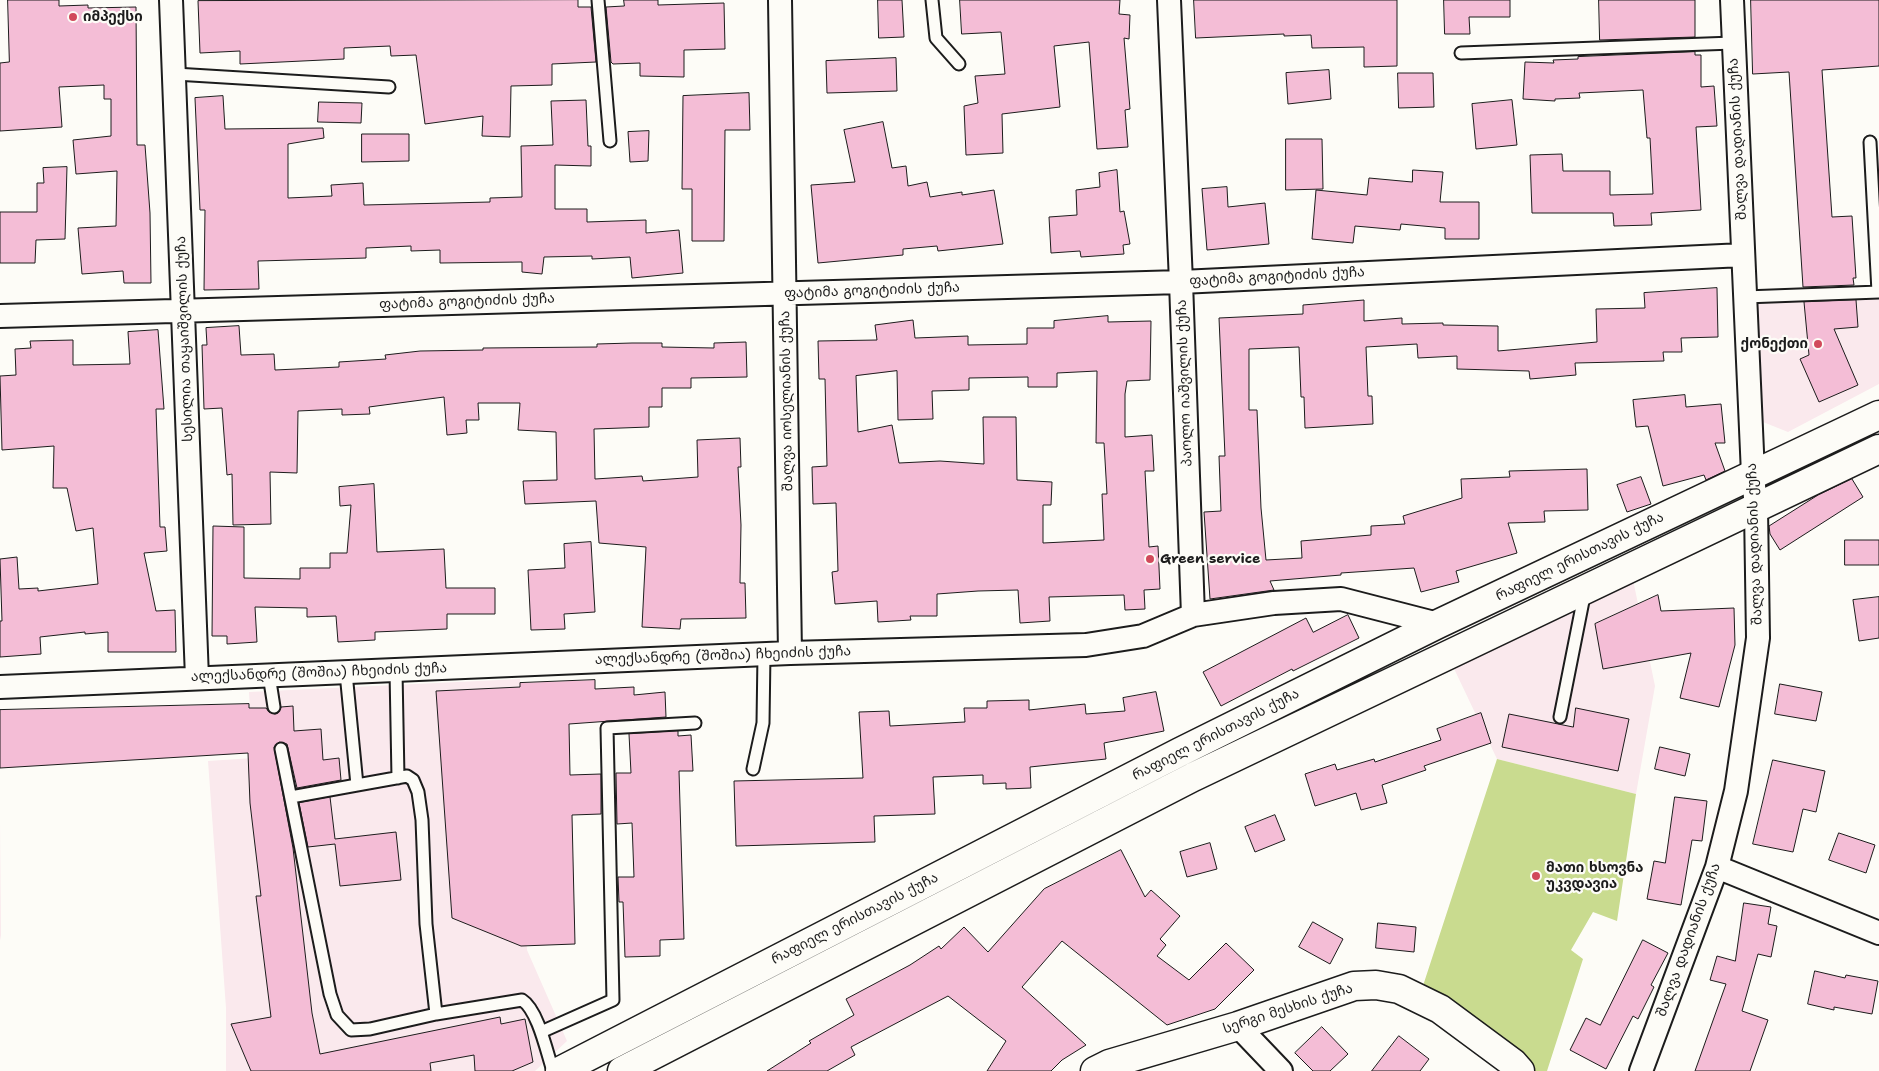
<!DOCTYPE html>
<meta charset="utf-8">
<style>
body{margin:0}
canvas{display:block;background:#fdfcf7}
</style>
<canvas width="1879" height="1071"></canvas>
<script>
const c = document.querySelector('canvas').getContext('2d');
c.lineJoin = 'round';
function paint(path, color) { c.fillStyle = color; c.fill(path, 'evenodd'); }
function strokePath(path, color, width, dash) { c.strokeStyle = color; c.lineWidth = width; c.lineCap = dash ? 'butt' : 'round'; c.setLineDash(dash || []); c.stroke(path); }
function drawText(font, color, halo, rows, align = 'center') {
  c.font = font + ' "Shantell Sans","Noto Sans Georgian",sans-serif'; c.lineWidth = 4.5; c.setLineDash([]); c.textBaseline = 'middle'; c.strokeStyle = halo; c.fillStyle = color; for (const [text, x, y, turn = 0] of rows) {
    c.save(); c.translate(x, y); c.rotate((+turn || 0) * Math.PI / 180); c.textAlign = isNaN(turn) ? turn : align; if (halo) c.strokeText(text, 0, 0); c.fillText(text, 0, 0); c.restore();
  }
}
paint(new Path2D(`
 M1879 298V384L1788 432 1763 422 1755 304Z
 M1631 570 1655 686 1636 794 1497 759 1448 656Z
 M520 679 527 950 567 1041 535 1071H226V1008L208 761 253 758 249 692Z
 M0 820 1 935 0 941Z`), '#fae9ed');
paint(new Path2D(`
 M1497 759 1636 794 1617 921 1593 912 1571 950 1583 959 1547 1071H1520L1419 998Z`), '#c9db8f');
const building = new Path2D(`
 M8 0H59V6L88 5V8L136 7 137 145H145L150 213 151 283H124L123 271 82 274 78 228 116 226 117 171 76 174 73 140 111 136V99H104V85L59 87 62 127 0 131V63L9 62Z
 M578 0V7H591L596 62 552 64V85L511 86 510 137 482 136 483 116 425 124 416 55 391 56 390 46 344 48V59L240 64V51L200 53 198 1Z
 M624 0H658V5L724 3 725 49 684 50V77L640 76V63L613 64 611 62 606 7 624 6Z
 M878 0H902L904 37 879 38Z
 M960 0H1120L1119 14 1130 15 1129 39 1124 38 1130 109 1125 110 1128 147 1097 149 1089 42 1054 46 1060 107 1002 114 1003 153 966 155 964 106 978 103 975 76 1005 74 1001 32 962 34Z
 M1194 0H1397V66L1364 67V47L1312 48 1311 35 1284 36V34L1196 38Z
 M1444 0H1510V17H1469L1470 34H1445Z
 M1599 0H1695V37L1600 40Z
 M1751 0H1879V66L1822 70 1832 217 1852 216 1856 278H1853L1854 285 1803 287 1789 72 1753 74Z
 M1695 52V55H1701V87L1714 86 1717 126 1696 127 1701 210 1651 213 1652 225 1614 226 1613 213H1532L1530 155 1562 154 1563 171H1610V195L1653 194 1650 138H1647L1643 90 1579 93 1580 98 1555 99V101L1523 99 1525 62 1554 63 1553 60 1578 59V57Z
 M896 58 897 91 827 93 826 61Z
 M1329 70 1331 99 1288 104 1286 73Z
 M1398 73H1433L1434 107 1399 108Z
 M749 93 750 130H725L724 241H692V189H682L683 96Z
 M223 96 225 129 323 128 324 138 288 144V198L332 196 331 185 363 183 364 205 490 202V198L522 197 521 146 553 145 551 101 586 100 588 146H591V166L555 165V209H587V222L646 220V233L679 230 683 273 632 278 630 257 592 259V256L544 257 542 274 522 272V262L440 263V250L411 251V246L366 248V258L258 261 259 289 204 290 205 210H200L195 98Z
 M1512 100 1517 145 1476 149 1472 104Z
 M319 102 362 103 361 123 318 122Z
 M883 122 892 168 906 166 908 186 927 182 930 197 962 192V195L994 190 1003 244 938 251 937 246 903 249V255L818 263 811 185 855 182 844 130Z
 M649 131 648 161 630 162 628 132Z
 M362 134H409V161L362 162Z
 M1286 139H1322L1323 189 1286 190Z
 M67 167 65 239 36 240 35 263H0V212H37V183H44L43 168Z
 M1117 170 1120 212 1124 211 1130 244 1123 245 1124 254 1081 257 1080 251 1051 253 1049 217 1077 215 1076 190 1100 187 1099 173Z
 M1413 170 1443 172 1440 202H1479V239H1445V228L1401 224 1400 230 1355 226 1353 243 1312 239 1316 190 1367 195 1369 178 1412 182Z
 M1227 187 1228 207 1265 203 1269 244 1207 250 1202 189Z
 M1717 288 1718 337 1681 338 1682 352H1663L1664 361 1575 363 1576 375 1530 379 1529 371 1457 369V356L1418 358 1417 344 1366 347 1368 396H1372L1373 424 1305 428 1304 397H1301L1299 347 1249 349V410H1257L1261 508 1266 560 1302 558 1301 541 1371 535V526L1405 524 1403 516 1462 498 1461 479 1510 477 1509 471 1587 469 1588 510 1544 511 1545 522 1508 523 1517 553 1456 571 1459 582 1421 592 1414 568 1341 573V575L1270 581 1274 590 1210 599 1204 512 1221 511 1219 456H1225L1219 318 1303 314V305L1364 300V321L1402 318V324L1443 323V325L1498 326V351L1597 342 1596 309 1645 308 1644 293Z
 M1856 300 1858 327 1834 329 1858 385 1819 402 1800 359 1809 355 1804 302Z
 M1108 316V322L1151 321 1150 380 1127 381 1125 394V437L1152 435 1154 471H1145L1149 547 1158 546 1160 589 1144 590 1145 609 1125 610 1124 595 1049 597 1050 621 1020 623 1018 590 978 591 937 594V616H910L911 620 878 622 877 601 835 604 832 572 838 571 836 503 813 504 812 467 827 466 825 379H819L818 341 877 340 875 325 913 320 915 338 968 336V345L1027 344V328H1054V321ZM897 371 898 420 933 419 932 391 969 390V378L1028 377V387H1057V373L1097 371 1096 443H1104L1107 494H1102L1104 540 1043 543V505H1051L1052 482 1017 480 1016 417H983L984 464 940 461 899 463 892 425 858 432 856 376Z
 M239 326 241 355 274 354 275 370 339 367V362L386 359 385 355 420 351 483 350V348L597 347V344L632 343H662V347L714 348V343L746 342 747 377 691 378V388H662V407H649V427L594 429 595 479 642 476 643 481 698 477 697 440 740 438 741 467H738L741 525 740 583H745L746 618 681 619 680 629 642 627 646 547 599 543 596 501 525 504 523 481 557 480 556 432 518 430 520 403H478L479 420H466L467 433 447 435 444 397 369 407 370 414 342 415V409L298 411 297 473 270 472 271 524 233 525 232 474 227 475 222 408 204 409 202 345H207L206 328Z
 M158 330 164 409H156L160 527H165L167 551 144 553 156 611 175 610 176 652H108V632L85 634V632L40 637 41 654 0 657V621H2L0 559 17 557 19 589 38 588V591L98 584 93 528 76 531 67 488H53L54 446 2 450 0 376 16 375 15 349 31 348 30 341 73 340V365L130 364 128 332Z
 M1685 395 1686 407 1721 404 1725 443H1715L1725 471 1706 480 1704 475 1663 486 1648 426 1636 427 1633 400Z
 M1641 477 1651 504 1627 512 1617 485Z
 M1852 479 1863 497 1780 550 1770 534 1769 526 1818 495Z
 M374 484 377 552 444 549 446 588H495V614H447V629L375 632V640L338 642 336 616 307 617V608L255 607 257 642 227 644V636H212L213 526 244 527V578L300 579V568H330V553H347L351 505 340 506 339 487Z
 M1845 540H1879V565H1845Z
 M591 542 595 612 564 614 565 629 531 630 528 570 565 568 564 544Z
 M1658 595 1661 611 1734 608 1735 645 1719 707 1680 698 1691 653 1603 669 1595 624Z
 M1879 597V638L1859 641 1853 600Z
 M1348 615 1359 638 1293 671 1292 669 1221 706 1203 672 1306 618 1313 632Z
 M595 680V689L634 687V695L665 692 666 717 569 724 570 775 601 774V814L572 815 575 944 521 946 452 918 436 691 520 687V683Z
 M1780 684 1822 692 1816 721 1775 714Z
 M1156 692 1164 731 1104 743 1106 759 1030 767 1031 788 1006 789V783L983 784V775L933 777 935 814 874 816 875 842 736 846 734 781 863 778 859 712 889 711 890 726 965 722 964 708H987V701L1029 700V710L1085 704 1086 714 1125 711 1123 698Z
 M249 704V708H266L269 712 275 714 279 712 281 707 293 706 294 731 321 729 323 760 339 758 341 780 297 788 287 744 279 742 274 747 293 848 312 1013 320 1054 500 1017 501 1024 525 1019 533 1062 512 1071H475L474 1055 430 1063 431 1071H251L231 1024 271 1017 256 896H261L250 803 248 753 0 768V710Z
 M1576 708 1629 719 1618 771 1502 747 1509 714 1573 727Z
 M1481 713 1491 743 1424 766 1426 770 1382 785 1387 803 1361 810 1356 793 1315 806 1305 774 1335 764 1337 770 1374 759 1375 762 1441 740 1437 729Z
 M678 731V736L691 735 693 771H679L684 939 660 940V956L625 957 623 902H619L618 877H634L632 823 617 824 616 773H631L629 734Z
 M1660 747 1690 754 1685 776 1655 769Z
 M1773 760 1825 771 1816 812 1803 809 1793 852 1753 844Z
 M330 797 335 839 396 832 401 880 340 886 335 844 308 847 299 803Z
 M1675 797 1707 801 1702 841 1692 840 1681 905 1647 899 1654 861 1665 863Z
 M1275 815 1285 840 1255 852 1245 827Z
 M1839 833 1875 845 1866 873 1829 860Z
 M1210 843 1217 869 1187 877 1180 852Z
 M1121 850 1145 897 1151 890 1180 916 1160 939 1166 945 1157 956 1189 980 1226 943 1254 970 1215 1009 1167 1025 1062 941 1022 987 1086 1045 1062 1060 1051 1071H987L1006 1041 948 996 851 1047 855 1055 827 1071H767L811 1043 809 1041 854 1015 846 999 910 965 939 946 941 949 964 927 988 952 1044 889Z
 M1744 903 1771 907 1768 924 1777 926 1771 957 1758 954 1742 1011 1768 1020 1750 1071H1695L1726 984 1710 980 1717 956 1735 961Z
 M1313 922 1343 939 1330 964 1299 947Z
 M1378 923 1416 927 1414 952 1376 948Z
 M1643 940 1668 953 1651 985 1654 987 1638 1019 1633 1016 1606 1069 1570 1050 1586 1018 1600 1025Z
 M1815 971 1845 978 1846 975 1878 981 1872 1014 1834 1007V1010L1808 1004Z
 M1322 1027 1348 1054 1330 1071H1313L1295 1053Z
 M1399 1036 1429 1059 1420 1071H1372Z`);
paint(building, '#f4bdd6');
strokePath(building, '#1c1c1c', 1);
const service = new Path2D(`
 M598 0 610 141
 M932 0 936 38 959 64
 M1461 53 1733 43
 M175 74 389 87
 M1870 142 1878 292
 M1745 297 1879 292
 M396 671 398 778
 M346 673 357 785 407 776 413 780 418 792 422 820 426 924 436 1014 522 1000C538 1010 547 1053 553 1071
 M269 675 274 707
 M1560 717 1585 591
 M281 749 330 994 337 1015 351 1030 370 1029 436 1014
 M753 769 763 723 764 654
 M291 797 357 785
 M541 1032 613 1000 607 728 695 723`);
const minor = new Path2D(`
 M171 0 197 678
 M780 0 790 653
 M1169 0 1181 282 1193 615
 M0 316 1181 282 1743 255
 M0 687 790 653 1086 645 1143 636 1193 615 1274 603 1341 599 1438 624
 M1717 867 1879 933
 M1238 1026 1281 1071
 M1641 1071 1717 867 1736 791 1758 638 1756 509 1753 474 1732 0`);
const tertiary = new Path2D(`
 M1095 1071 1109 1064 1238 1026 1354 986 1376 985 1399 989 1440 1009 1513 1063 1520 1071`);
const primary = new Path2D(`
 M560 1071 1180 752 1438 624 1879 415
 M622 1071 1193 777 1879 449`);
strokePath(service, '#1c1c1c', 15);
strokePath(minor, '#1c1c1c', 26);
strokePath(tertiary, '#1c1c1c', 31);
strokePath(primary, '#1c1c1c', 31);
strokePath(service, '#fdfcf7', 11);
strokePath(minor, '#fdfcf7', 22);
strokePath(tertiary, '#fdfcf7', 28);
strokePath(primary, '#fdfcf7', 28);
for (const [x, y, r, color] of [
 [73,17,5,"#d1495b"],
 [1818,344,5,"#d1495b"],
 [1150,559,5,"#d1495b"],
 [1536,876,5,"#d1495b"]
]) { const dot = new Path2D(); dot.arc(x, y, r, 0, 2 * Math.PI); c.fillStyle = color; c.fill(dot); strokePath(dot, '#fdfcf7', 2); }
drawText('bold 14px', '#1c1c1c', '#fdfcf7', [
 ["იმპექსი",83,17],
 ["ქონექთი",1808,344,"right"],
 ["Green service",1160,559],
 ["მათი ხსოვნა",1546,868],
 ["უკვდავია",1546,884]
], 'left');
drawText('14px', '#1c1c1c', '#fdfcf7', [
 ["შალვა დადიანის ქუჩა",1738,139,-93],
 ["ფატიმა გოგიტიძის ქუჩა",1277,277,-3],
 ["ფატიმა გოგიტიძის ქუჩა",872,291,-2],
 ["ფატიმა გოგიტიძის ქუჩა",467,302,-2],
 ["სესილია თაყაიშვილის ქუჩა",185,339,-92],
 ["პაოლო იაშვილის ქუჩა",1185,383,-92],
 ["შალვა იოსელიანის ქუჩა",787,401,-91],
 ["შალვა დადიანის ქუჩა",1755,544,-92],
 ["რაფიელ ერისთავის ქუჩა",1580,557,-26],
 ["ალექსანდრე (შოშია) ჩხეიძის ქუჩა",723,656,-2],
 ["ალექსანდრე (შოშია) ჩხეიძის ქუჩა",319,673,-2],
 ["რაფიელ ერისთავის ქუჩა",1216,735,-27],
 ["რაფიელ ერისთავის ქუჩა",855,919,-27],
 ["შალვა დადიანის ქუჩა",1689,940,-70],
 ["სერგი მესხის ქუჩა",1288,1009,-18]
]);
</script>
